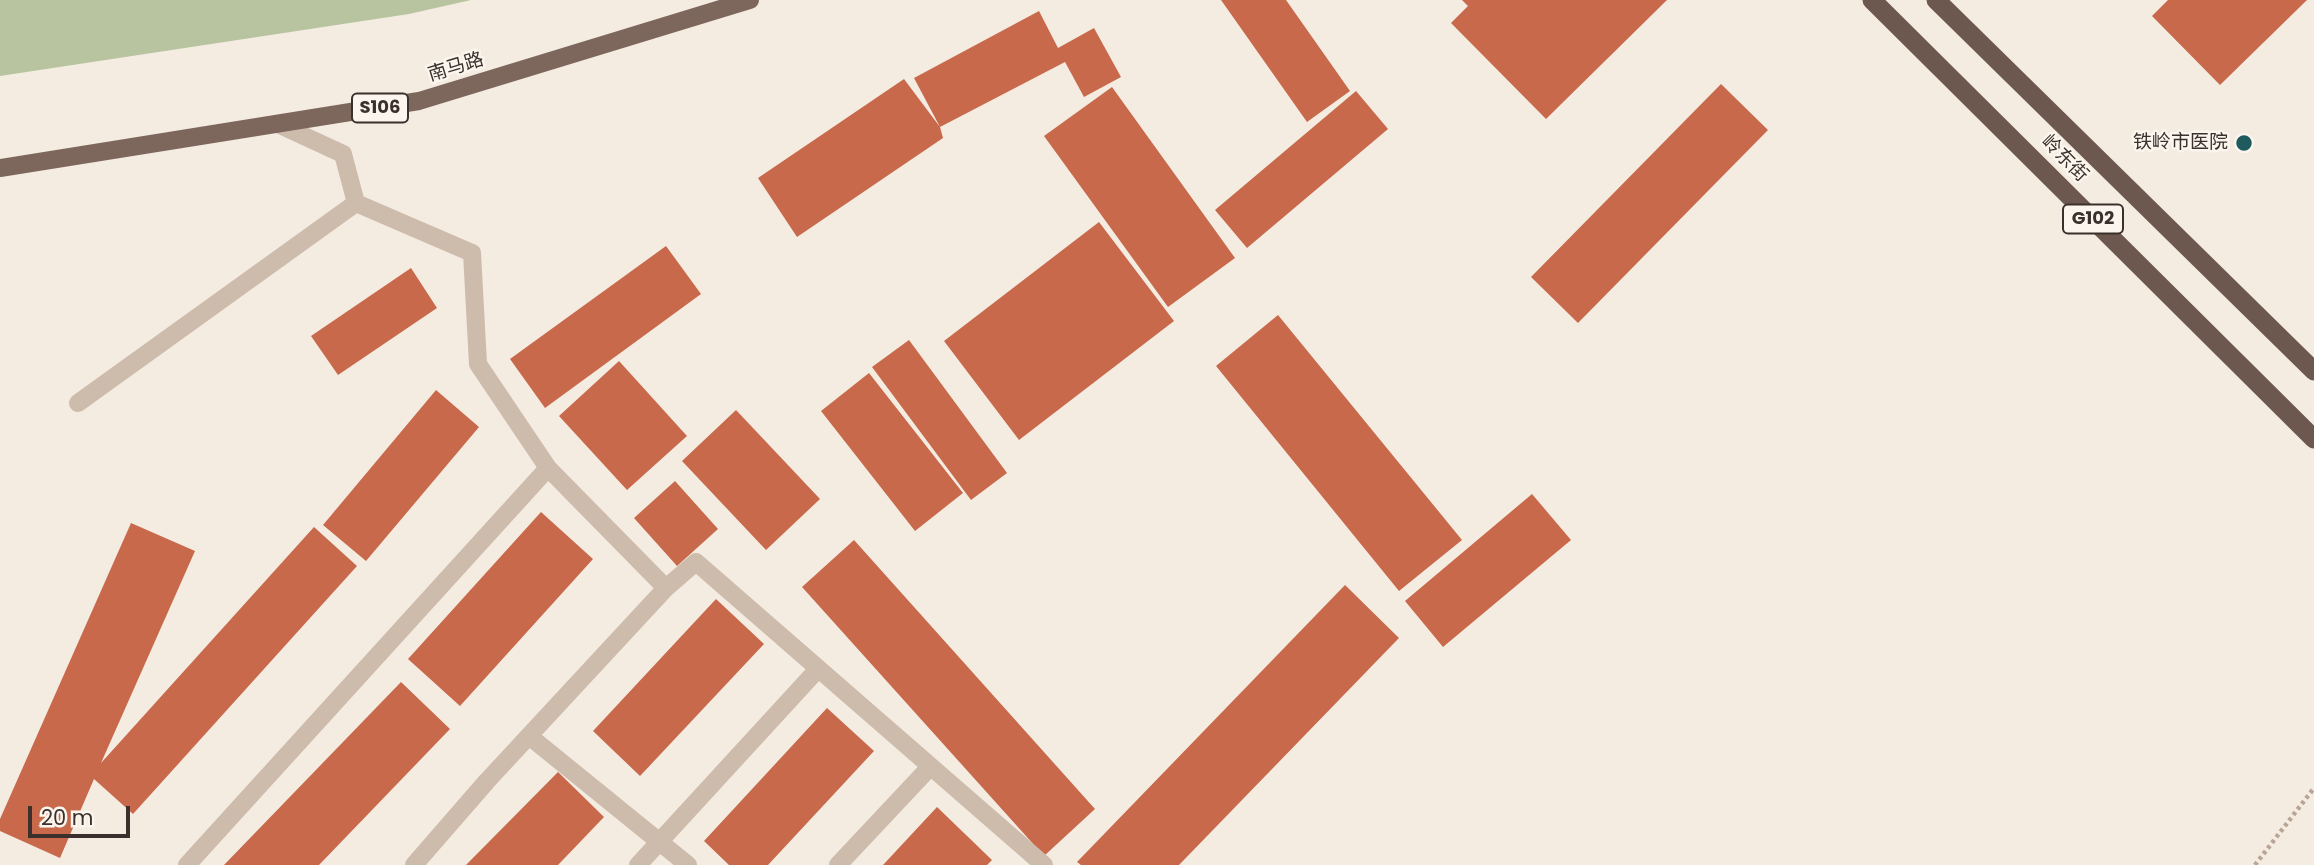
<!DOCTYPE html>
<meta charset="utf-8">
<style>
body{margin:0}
#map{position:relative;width:2314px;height:865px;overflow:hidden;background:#f4ebe1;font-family:Poppins,sans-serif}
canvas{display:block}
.scale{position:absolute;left:28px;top:806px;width:102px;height:32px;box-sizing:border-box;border:4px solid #3b302b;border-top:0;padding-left:9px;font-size:21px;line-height:24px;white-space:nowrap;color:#3b302b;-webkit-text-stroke:5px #fbf5ee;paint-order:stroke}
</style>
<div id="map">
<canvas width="2314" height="865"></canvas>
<div class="scale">20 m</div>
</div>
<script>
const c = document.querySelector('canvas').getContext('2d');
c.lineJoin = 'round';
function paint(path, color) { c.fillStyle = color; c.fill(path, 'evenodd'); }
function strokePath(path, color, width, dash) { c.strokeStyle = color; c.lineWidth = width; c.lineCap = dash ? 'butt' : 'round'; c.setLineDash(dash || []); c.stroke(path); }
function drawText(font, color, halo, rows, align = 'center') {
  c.font = font + ' Poppins,"Noto Sans SC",sans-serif'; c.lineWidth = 5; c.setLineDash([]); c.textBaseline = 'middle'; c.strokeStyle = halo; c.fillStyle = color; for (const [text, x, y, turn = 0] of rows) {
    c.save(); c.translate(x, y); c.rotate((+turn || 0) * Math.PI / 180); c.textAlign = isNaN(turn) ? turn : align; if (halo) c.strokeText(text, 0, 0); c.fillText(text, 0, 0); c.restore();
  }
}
paint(new Path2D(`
 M0 0H471L409 14 0 76Z`), '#b8c4a0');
paint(new Path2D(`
 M1221 0H1286L1350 91 1307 122Z
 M1462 0H1667L1546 119 1451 23 1468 6Z
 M2168 0H2307L2220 85 2152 16Z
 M1039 11 1058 48 1094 28 1121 77 1084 97 1065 62 940 127 914 78Z
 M904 79 940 127 943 138 797 237 758 178Z
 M1721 84 1768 130 1578 323 1531 277Z
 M1112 87 1235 258 1168 307 1044 136Z
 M1356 91 1388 129 1247 248 1215 210Z
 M1099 222 1174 321 1019 440 944 341Z
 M666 246 701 294 545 408 510 359Z
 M411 268 437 308 338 375 311 336Z
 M1278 315 1462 540 1399 591 1216 366Z
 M909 340 1007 473 971 500 872 367Z
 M619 361 687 436 627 490 559 416Z
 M869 373 963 493 915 531 821 411Z
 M436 390 479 427 366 561 323 525Z
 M736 410 820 499 766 550 682 461Z
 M675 481 718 529 677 566 634 518Z
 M1532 494 1571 540 1443 647 1405 601Z
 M541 512 593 559 460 706 408 659Z
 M131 523 195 551 101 763 314 527 357 566 133 814 94 779 60 858 0 831V819Z
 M854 540 1095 809 1044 856 802 587Z
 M1345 585 1399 638 1179 865H1081L1077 862Z
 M716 599 764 644 640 776 593 731Z
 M401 682 450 729 319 865H224Z
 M827 708 874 751 768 865H729L704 841Z
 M558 772 604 817 558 865H466Z
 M937 807 992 860 987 865H883Z`), '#c8694b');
strokePath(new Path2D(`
 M2255 865 2314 788`), '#b9a596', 4.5, [3.5, 3.5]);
strokePath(new Path2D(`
 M356 203 472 253 478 364 548 468 666 588 487 781 414 865
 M78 403 356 203 343 154 278 124
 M666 588 696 562 1044 865
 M529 736 688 865
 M187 865 548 468
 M638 865 818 669
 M838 865 930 767`), '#cdbbac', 18);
strokePath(new Path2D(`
 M0 168 419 101 750 0`), '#7d675c', 18);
strokePath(new Path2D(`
 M1872 0 2314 439
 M1936 0 2314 371`), '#6c584f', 19);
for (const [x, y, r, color] of [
 [2244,143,9,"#1f5a5e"]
]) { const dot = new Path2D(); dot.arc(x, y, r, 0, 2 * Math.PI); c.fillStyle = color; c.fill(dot); strokePath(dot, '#fbf5ee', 2.5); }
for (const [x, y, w] of [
 [380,108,56],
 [2093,219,60]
]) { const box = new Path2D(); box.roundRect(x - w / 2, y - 14.5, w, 29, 5); c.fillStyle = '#fbf5ee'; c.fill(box); strokePath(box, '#3b302b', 2); }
drawText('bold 18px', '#3b302b', null, [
 ["S106",380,108],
 ["G102",2093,219]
]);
drawText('19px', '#3b302b', '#fbf5ee', [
 ["南马路",456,68,-17],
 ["岭东街",2064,159,45]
]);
drawText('19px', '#3b302b', '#fbf5ee', [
 ["铁岭市医院",2228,143]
], 'right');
</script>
